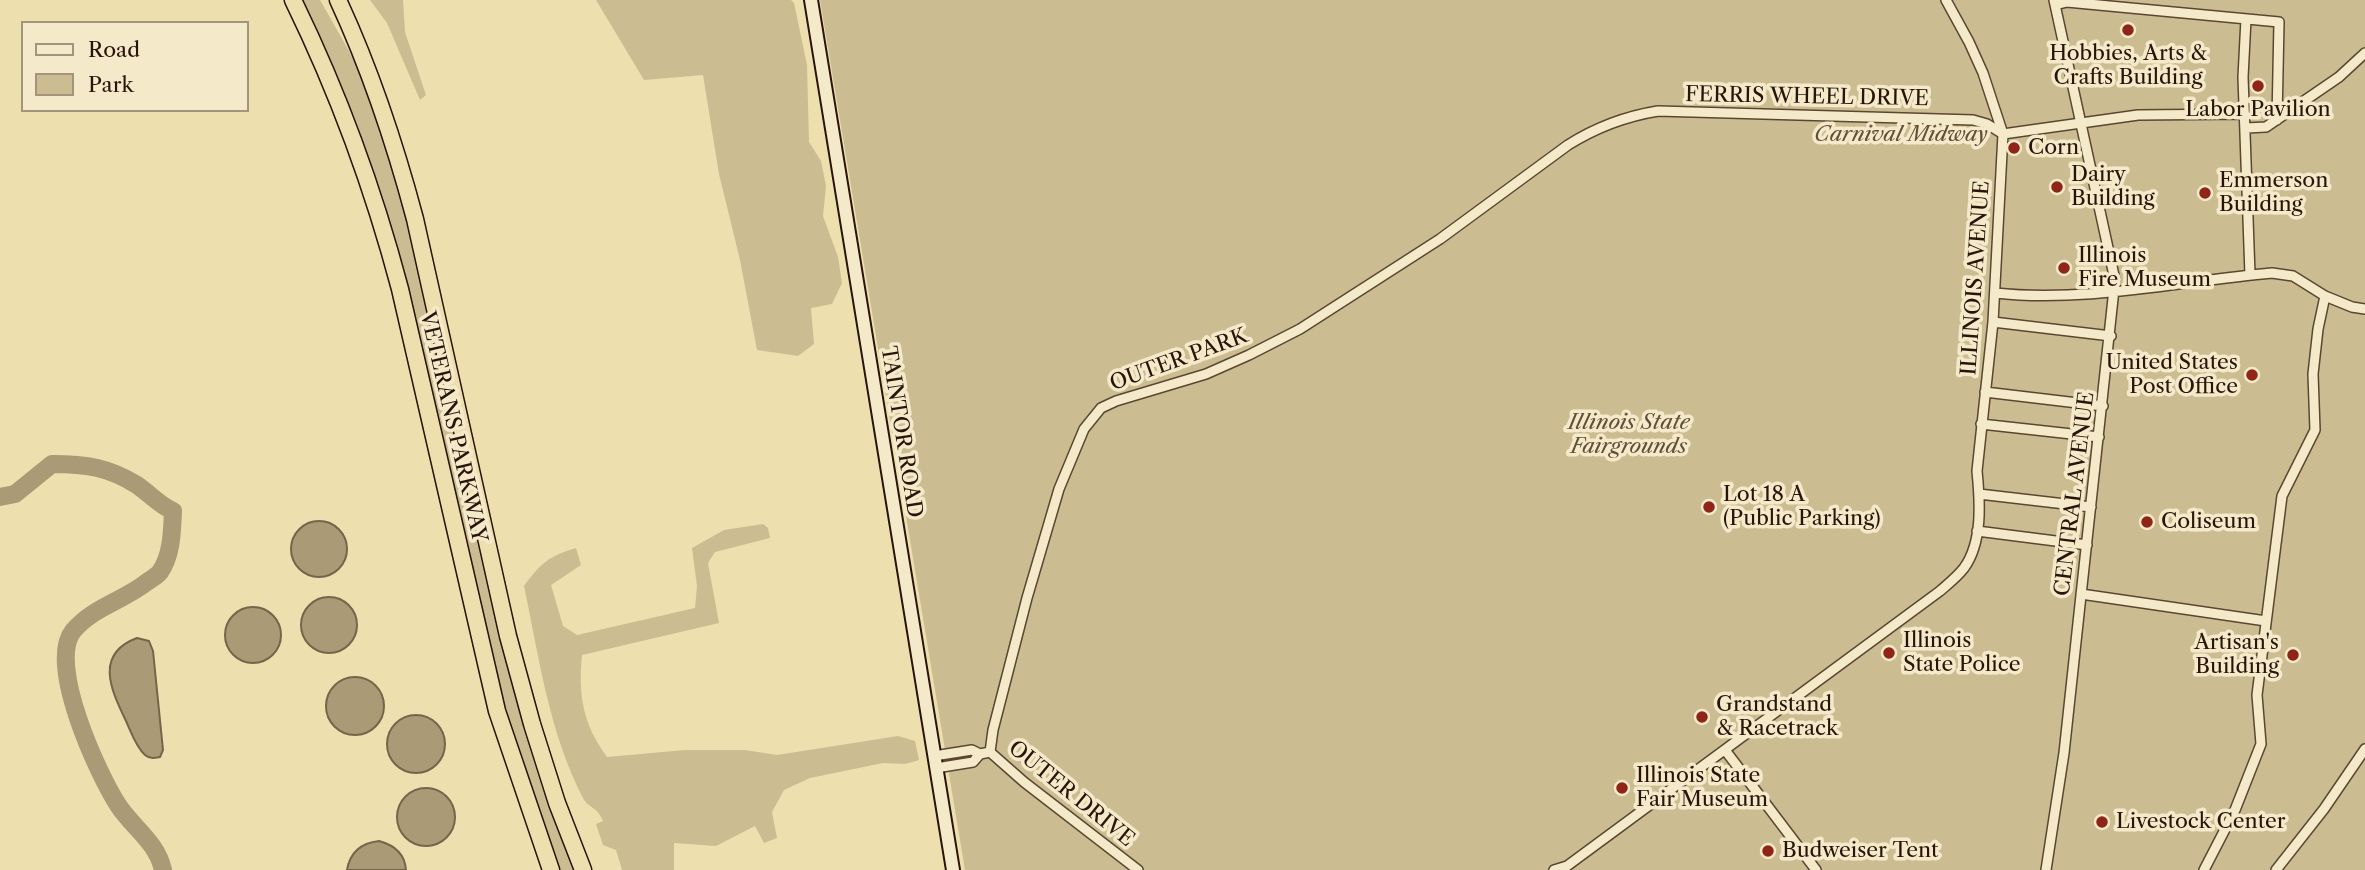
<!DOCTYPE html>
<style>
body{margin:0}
#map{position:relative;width:2365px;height:870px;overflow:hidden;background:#eedfae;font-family:"Libre Caslon Text",serif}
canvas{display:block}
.legend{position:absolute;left:21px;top:21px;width:228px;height:91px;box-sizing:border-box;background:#f4eaca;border:2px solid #a2947d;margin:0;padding:9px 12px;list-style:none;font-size:21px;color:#281409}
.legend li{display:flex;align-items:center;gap:14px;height:35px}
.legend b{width:35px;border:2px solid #a2947d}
</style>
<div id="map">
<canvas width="2365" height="870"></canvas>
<ul class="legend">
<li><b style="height:9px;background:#f4eaca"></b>Road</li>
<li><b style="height:19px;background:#ccbc92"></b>Park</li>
</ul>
</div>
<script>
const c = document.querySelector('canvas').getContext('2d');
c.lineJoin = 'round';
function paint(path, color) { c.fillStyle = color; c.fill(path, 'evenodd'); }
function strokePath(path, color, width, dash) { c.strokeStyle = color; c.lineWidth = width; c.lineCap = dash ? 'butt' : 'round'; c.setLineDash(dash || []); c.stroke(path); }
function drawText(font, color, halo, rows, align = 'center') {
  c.font = font + ' "Libre Caslon Text",serif'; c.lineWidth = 7; c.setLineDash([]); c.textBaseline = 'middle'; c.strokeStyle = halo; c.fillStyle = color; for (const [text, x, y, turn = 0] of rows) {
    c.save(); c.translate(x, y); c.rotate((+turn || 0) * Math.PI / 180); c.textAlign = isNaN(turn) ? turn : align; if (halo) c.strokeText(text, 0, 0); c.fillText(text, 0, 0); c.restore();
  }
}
paint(new Path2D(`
 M301 0H320L361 72 400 189 487 578 550 804 575 870H560C499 719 469 559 433 400 402 262 368 126 301 0Z
 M370 0H403L405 32 426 95 420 100 387 23Z
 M596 0H791L794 3 807 65 809 142 821 161 826 186 823 216 838 257 842 283 832 304 811 308 814 344 798 356 757 350 740 260 719 174 703 75 644 80Z
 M820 0H2365V870H965Z
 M763 524 768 528 770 538 715 552 708 563 719 623 582 655C578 696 583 724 607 757L685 750H745L777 755 898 736 915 741 919 760 905 764 883 763 810 778 784 790 772 812 777 838 764 843 755 826 716 846 674 843V870H622L616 850 603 845 596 824 603 821C597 806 588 808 583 798 549 732 539 657 524 586 541 563 549 556 576 548L581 565 551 585 563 626 577 635 695 608 697 586 692 548 724 530Z`), '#ccbc92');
const water = new Path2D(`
 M291 549a28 28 0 1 1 56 0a28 28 0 1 1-56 0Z
 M301 625a28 28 0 1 1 56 0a28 28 0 1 1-56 0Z
 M225 635a28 28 0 1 1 56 0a28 28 0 1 1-56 0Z
 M137 638 149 641 153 651 163 750 160 757C154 758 150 759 145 755 136 747 131 732 126 721 111 690 94 654 137 638Z
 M326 706a29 29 0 1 1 58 0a29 29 0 1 1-58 0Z
 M387 744a29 29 0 1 1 58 0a29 29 0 1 1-58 0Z
 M397 817a29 29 0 1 1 58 0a29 29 0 1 1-58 0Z
 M379 841C394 845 405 854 406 870H347C350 852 361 843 379 841Z`);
paint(water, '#ab9a76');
strokePath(water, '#77644a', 2);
strokePath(new Path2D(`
 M0 497 15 494 52 464C86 464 108 467 137 485 150 494 159 505 173 511 172 531 172 555 160 572 157 576 151 579 147 582 123 601 93 607 73 631 47 664 98 774 118 805 133 828 157 842 163 870`), '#ab9a76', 18);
const minor = new Path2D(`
 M2055 5 2067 2 2279 22 2277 120
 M2246 19 2243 77 2250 275
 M2246 128 2266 127 2339 77 2365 53
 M2003 134 2138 115 2245 114
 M1995 293C2087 303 2180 281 2272 273L2293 276 2325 296 2352 307 2365 309
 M1993 322 2111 336
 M1985 392 2103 406
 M1981 424 2099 437
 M1979 494 2091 507
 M1977 531 2087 545
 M2081 594 2266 621
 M1725 750 1816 870
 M990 752 993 730 1027 598 1059 489 1084 429 1101 408 1116 401 1206 374 1249 355 1300 329 1440 239 1568 145C1595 128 1627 116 1658 111L1973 120 1987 124 2003 134
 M934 756 972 750 980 754 990 752 1024 782 1138 870
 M936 768 973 762 980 754
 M1554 870 1567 866 1940 591C1948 584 1957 577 1964 568 1983 542 1980 501 1977 471L1993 322 2003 134 1983 73 1969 42 1946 0
 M2046 870 2064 753 2115 280 2054 0
 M2204 870 2235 810 2261 744 2257 695 2282 496 2315 430 2313 374 2318 329 2325 296
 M2276 870 2324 809 2365 749`);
const secondary = new Path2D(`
 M811 0 953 870`);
const trunk = new Path2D(`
 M293 0C339 94 373 187 400 289L497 711 551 870
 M338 0C371 71 395 144 415 219L508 636 532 724 557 803 583 870`);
strokePath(minor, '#5a4732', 12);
strokePath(secondary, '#281409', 16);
strokePath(trunk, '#281409', 19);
strokePath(minor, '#f4eaca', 9);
strokePath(secondary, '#f4eaca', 12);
strokePath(trunk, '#eedfae', 16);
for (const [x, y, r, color] of [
 [2128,30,7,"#8f2418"],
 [2258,86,7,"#8f2418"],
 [2014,148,7,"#8f2418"],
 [2057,187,7,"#8f2418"],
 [2205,193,7,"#8f2418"],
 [2064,268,7,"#8f2418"],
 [2252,375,7,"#8f2418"],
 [1709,507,7,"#8f2418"],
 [2147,522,7,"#8f2418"],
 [1889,653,7,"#8f2418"],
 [2293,655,7,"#8f2418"],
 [1702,717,7,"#8f2418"],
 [1622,788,7,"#8f2418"],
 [2102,822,7,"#8f2418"],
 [1768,851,7,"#8f2418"]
]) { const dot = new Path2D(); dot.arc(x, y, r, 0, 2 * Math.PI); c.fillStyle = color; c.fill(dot); strokePath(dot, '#f4eaca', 2.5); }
drawText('21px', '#281409', '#f4eaca', [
 ["Hobbies, Arts &",2128,54,"center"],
 ["Crafts Building",2128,78,"center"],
 ["Labor Pavilion",2258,110,"center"],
 ["Corn",2028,148],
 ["Dairy",2071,175],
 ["Building",2071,199],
 ["Emmerson",2219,181],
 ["Building",2219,205],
 ["Illinois",2078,256],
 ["Fire Museum",2078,280],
 ["United States",2238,363,"right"],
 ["Post Office",2238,387,"right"],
 ["Lot 18 A",1723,495],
 ["(Public Parking)",1723,519],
 ["Coliseum",2161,522],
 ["Illinois",1903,641],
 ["State Police",1903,665],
 ["Artisan's",2279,643,"right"],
 ["Building",2279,667,"right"],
 ["Grandstand",1716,705],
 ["& Racetrack",1716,729],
 ["Illinois State",1636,776],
 ["Fair Museum",1636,800],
 ["Livestock Center",2116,822],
 ["Budweiser Tent",1782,851]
], 'left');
drawText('21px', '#281409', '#f4eaca', [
 ["FERRIS WHEEL DRIVE",1807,97,1],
 ["ILLINOIS AVENUE",1976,278,-86],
 ["OUTER PARK",1179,360,-20],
 ["VETERANS PARKWAY",453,427,77],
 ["TAINTOR ROAD",901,432,81],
 ["CENTRAL AVENUE",2075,494,-83],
 ["OUTER DRIVE",1071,794,39]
]);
drawText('italic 21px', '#614f39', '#f4eaca', [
 ["Carnival Midway",1901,135],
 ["Illinois State",1629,423],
 ["Fairgrounds",1629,447]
]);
</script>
